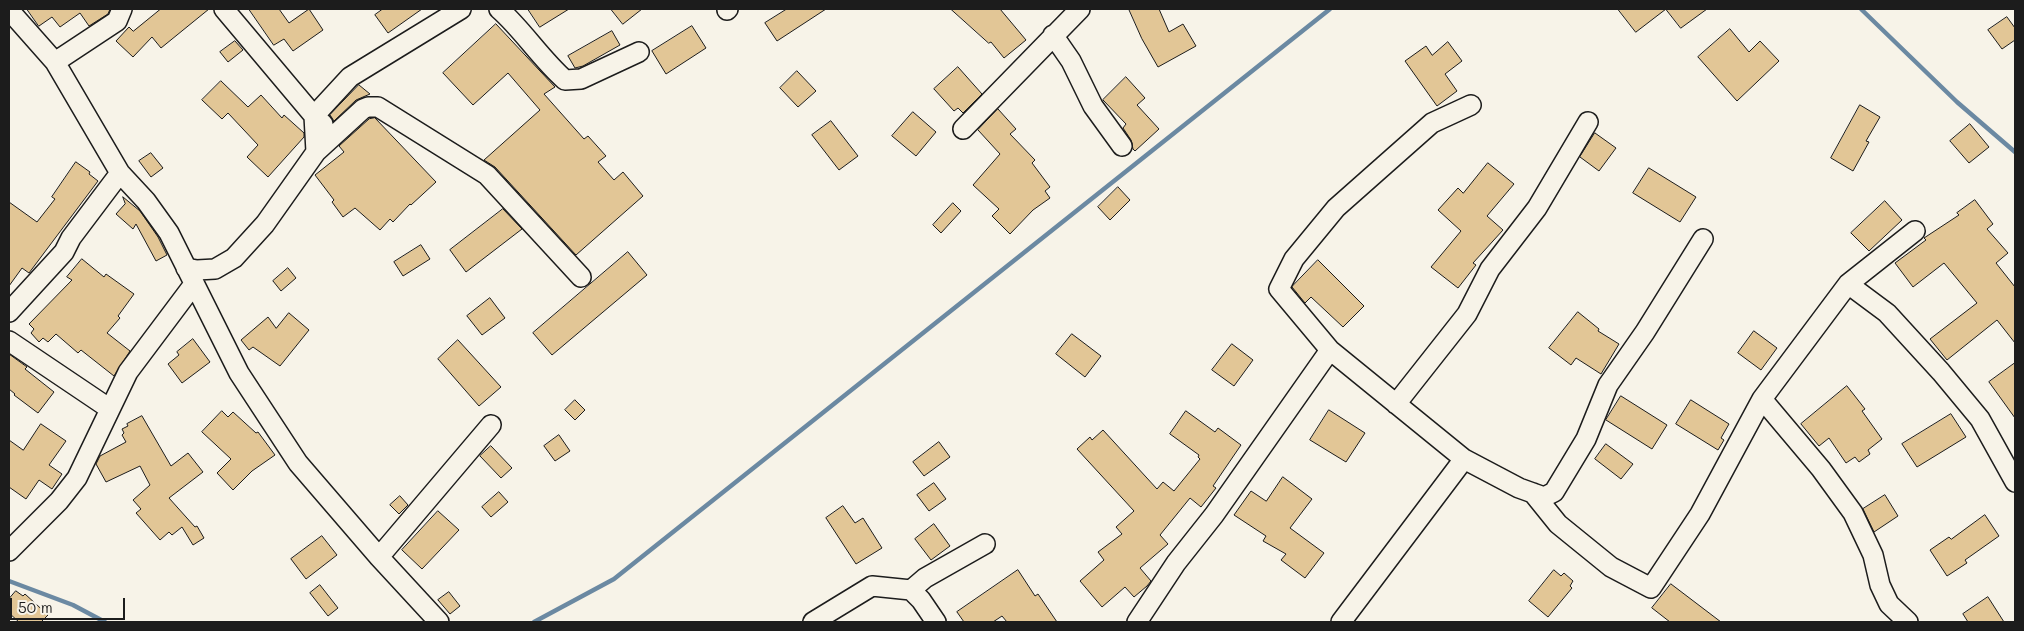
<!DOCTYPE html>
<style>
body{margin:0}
#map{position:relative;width:2024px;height:631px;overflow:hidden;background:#f7f3e8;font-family:Mali,sans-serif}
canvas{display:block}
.frame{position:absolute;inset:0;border:10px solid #1c1c1c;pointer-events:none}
.scale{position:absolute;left:10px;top:598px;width:115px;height:22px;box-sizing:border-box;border:2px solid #1c1c1c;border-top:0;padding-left:6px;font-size:15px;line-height:18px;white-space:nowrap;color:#1c1c1c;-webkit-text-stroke:4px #f7f3e8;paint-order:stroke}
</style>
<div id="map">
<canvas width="2024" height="631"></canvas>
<div class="frame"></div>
<div class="scale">50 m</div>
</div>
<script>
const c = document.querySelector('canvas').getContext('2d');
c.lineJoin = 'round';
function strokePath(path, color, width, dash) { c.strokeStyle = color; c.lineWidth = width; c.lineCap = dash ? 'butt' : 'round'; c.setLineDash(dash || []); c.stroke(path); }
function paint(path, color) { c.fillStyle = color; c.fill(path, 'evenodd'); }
strokePath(new Path2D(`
 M1861 9 1957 102 2015 152
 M9 581 73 605 105 622
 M534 622 614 579 1330 9`), '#6b89a2', 4.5);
const building = new Path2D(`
 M27 9H110L108 14 89 26 80 13 60 27 52 17 39 26Z
 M161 9H209L161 48 152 37 133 57 116 41 129 27 133 31Z
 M249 9H279L289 23 309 9 323 30 293 51 284 39 274 45Z
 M383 9H422L388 33 375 15Z
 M528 9H569L540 27Z
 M611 9H642L623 24Z
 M787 9H826L777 41 765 23Z
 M951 9H1000L1026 40 1004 58 991 42 989 43Z
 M1129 9H1159L1169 32 1183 24 1196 46 1158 67 1142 39Z
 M1618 9H1666L1636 32Z
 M1666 9H1707L1681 28Z
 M2007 17 2015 28V40L2002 49 1988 30Z
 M496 24 555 87 544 94 584 139 588 136 606 156 598 162 614 180 623 172 643 196 576 255 495 167 484 160 540 110 508 73 473 105 443 73Z
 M692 26 706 48 666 74 652 51Z
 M1730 29 1749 52 1760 41 1779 61 1737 101 1698 57Z
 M612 31 620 45 583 66 575 68 568 56Z
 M235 41 243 50 228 62 220 52Z
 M1448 42 1462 61 1445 74 1457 91 1437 106 1405 61 1426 46 1432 55Z
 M958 67 982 94 963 113 958 108 954 111 934 89Z
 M797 71 816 91 798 107 780 88Z
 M1126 77 1145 98 1137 105 1159 129 1135 151 1133 149 1131 140 1123 128 1126 124 1103 100Z
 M221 81 248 107 261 95 282 118 284 115 304 133V137L268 177 247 157 258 145 228 113 222 119 202 100Z
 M359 85 370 94 356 100 334 121 330 115Z
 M1860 105 1880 117 1866 141 1869 142 1853 171 1831 158Z
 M998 109 1016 129 1010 134 1035 160 1032 163 1050 187 1045 191 1050 198 1033 210 1010 234 992 216 999 209 973 185 1000 154 978 130Z
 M913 112 936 132 916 156 892 136Z
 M375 118 436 182 411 205 410 204 393 222 390 219 380 230 355 208 343 217 332 202 334 200 315 175 344 152 339 146 369 119Z
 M831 121 858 156 839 170 812 135Z
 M1970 124 1989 147 1969 163 1950 141Z
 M1595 133 1616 148 1599 171 1580 157Z
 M151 153 163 168 151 177 139 161Z
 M76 162 90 172 89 174 98 181 29 273 22 268 9 286V202L37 222 55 199 52 197Z
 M1488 163 1514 184 1487 216 1503 230 1473 263 1476 265 1458 288 1431 267 1461 231 1438 210 1458 188 1463 193Z
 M1649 168 1696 197 1680 222 1633 193Z
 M1118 187 1130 200 1110 220 1098 207Z
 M123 197 140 211 158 237 167 255 156 261 136 224 133 229 116 214 125 204Z
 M1975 200 1993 224 1987 229 2008 253 1996 263 2015 287V343L1997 320 1947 360 1930 339 1977 303 1944 263 1913 287 1895 263 1926 240 1924 238 1959 215 1957 213Z
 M1885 201 1902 220 1869 251 1851 233Z
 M953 203 961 211 941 233 933 225Z
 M503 209 522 229 466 272 450 250Z
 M421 245 430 259 403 276 394 262Z
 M628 252 647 275 552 355 533 333Z
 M82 259 104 277 106 274 134 294 118 316 120 318 107 333 130 351 114 376 81 350 78 353 56 334 48 342 43 338 39 342 31 333 34 329 29 324 72 280 67 277Z
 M1318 260 1364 306 1343 327 1311 297 1305 303 1292 287Z
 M288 268 296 278 281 291 273 281Z
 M490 298 505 318 482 335 467 316Z
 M1578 312 1599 329 1598 331 1619 344 1601 374 1576 358 1571 365 1549 348Z
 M289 313 309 330 280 366 253 347 249 350 241 340 268 317 276 328Z
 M1754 331 1777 348 1761 370 1738 353Z
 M1072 334 1101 356 1085 377 1056 354Z
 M193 339 210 362 182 383 168 364 179 355 177 352Z
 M458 340 501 387 479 406 438 359Z
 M1232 344 1253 360 1234 386 1212 370Z
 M9 354 27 367 25 369 54 392 38 413 14 395 15 394 9 389Z
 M2015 363V418L1989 382Z
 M1847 386 1865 409 1862 411 1882 439 1868 450 1870 454 1859 462 1855 457 1846 463 1829 438 1819 446 1801 424Z
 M1621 396 1667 425 1652 449 1606 420Z
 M575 400 585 410 575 420 565 410Z
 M1691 400 1729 424 1721 438 1724 440 1718 450 1676 424Z
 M1329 410 1365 433 1346 462 1310 440Z
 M222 411 228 417 233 412 256 433 258 432 275 455 252 471 233 490 217 473 231 459 202 432Z
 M1186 411 1215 432 1218 428 1241 445 1213 486 1216 488 1201 507 1190 498 1160 535 1168 544 1140 568 1151 581 1147 586 1134 597 1125 587 1102 607 1080 581 1104 560 1098 552 1122 534 1116 527 1134 511 1077 449 1090 437 1092 440 1103 430 1157 489 1163 482 1174 491 1200 459 1198 457 1199 455 1170 434Z
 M1951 414 1966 437 1917 467 1902 444Z
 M142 416 171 466 188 453 203 472 169 498 195 527 197 526 204 538 193 545 182 527 172 535 169 532 160 540 136 513 141 509 133 500 150 485 140 466 106 482 96 464 100 456 126 442 122 435 124 433 122 429 128 426 127 424Z
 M41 424 66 441 49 465 62 474 52 489 39 480 26 499 9 487V440L23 450Z
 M559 435 570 451 555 461 544 446Z
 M939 442 950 457 924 476 913 462Z
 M1606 444 1633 464 1621 479 1595 459Z
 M491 446 512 468 501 478 480 456Z
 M1283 477 1312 499 1290 528 1324 553 1305 578 1281 560 1286 554 1263 541 1266 536 1234 515 1251 491 1266 501Z
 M934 483 946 499 929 511 917 495Z
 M499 492 508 502 491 517 482 507Z
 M1885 495 1898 516 1874 532 1863 509Z
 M400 496 408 505 399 514 390 505Z
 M843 506 855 523 863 518 882 548 856 564 826 518Z
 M438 511 459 530 422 569 402 550Z
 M1985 515 1999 536 1965 560 1967 563 1947 576 1930 550 1949 537 1951 539Z
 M934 524 950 546 931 560 915 539Z
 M322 536 337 555 306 579 291 559Z
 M1018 570 1035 596 1038 594 1057 622H1007L1002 616 993 622H964L957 612Z
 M1554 570 1561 576 1564 573 1573 581 1570 586 1572 588 1548 617 1529 601Z
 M1671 584 1721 622H1670L1652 608Z
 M320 585 338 608 328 616 310 593Z
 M16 591 23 596 25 594 48 615 41 622H19L9 613V599Z
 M449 592 460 606 450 614 438 600Z
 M1988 597 2004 622H1968L1963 614Z`);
paint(building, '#e2c696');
strokePath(building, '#1c1c1c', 1);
const minor = new Path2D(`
 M224 9 314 116 323 124
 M499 9C523 30 540 58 565 80L581 79 639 52
 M9 10 55 62 120 173 146 201 169 233 239 373 298 463 379 557 439 622
 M727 10 728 9
 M1053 35 1071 61 1093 106 1122 146
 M55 62 117 21 122 9
 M1471 105 1432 123 1336 208 1294 259 1279 289 1330 350 1464 459 1519 488 1544 497 1554 492 1586 439 1608 385 1645 332 1703 239
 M963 129 1080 9
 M316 152 314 116 350 77 461 9
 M186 268 197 270 215 269 234 258 265 224 316 152 363 109 368 107H378L487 175 581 277
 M1848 284 1887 313 1941 372 1980 419 2015 482
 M9 312 64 252 71 238 120 173
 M9 341 110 409
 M1396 404 1467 314 1490 269 1537 208 1588 122
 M1533 493 1558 524 1611 567 1651 588 1700 514 1762 399
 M9 551 59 501 77 478 128 372 194 284
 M379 557 491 425
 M911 590 921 600 936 622
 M813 622 872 586 911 590 925 578 985 544
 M1137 622 1176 563 1214 515 1330 350
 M1341 622 1464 459
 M1908 622 1889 604 1880 585 1873 555 1853 513 1821 469 1762 399 1848 284 1915 231`);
strokePath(minor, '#1c1c1c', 22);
strokePath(minor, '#f7f3e8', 19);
</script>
